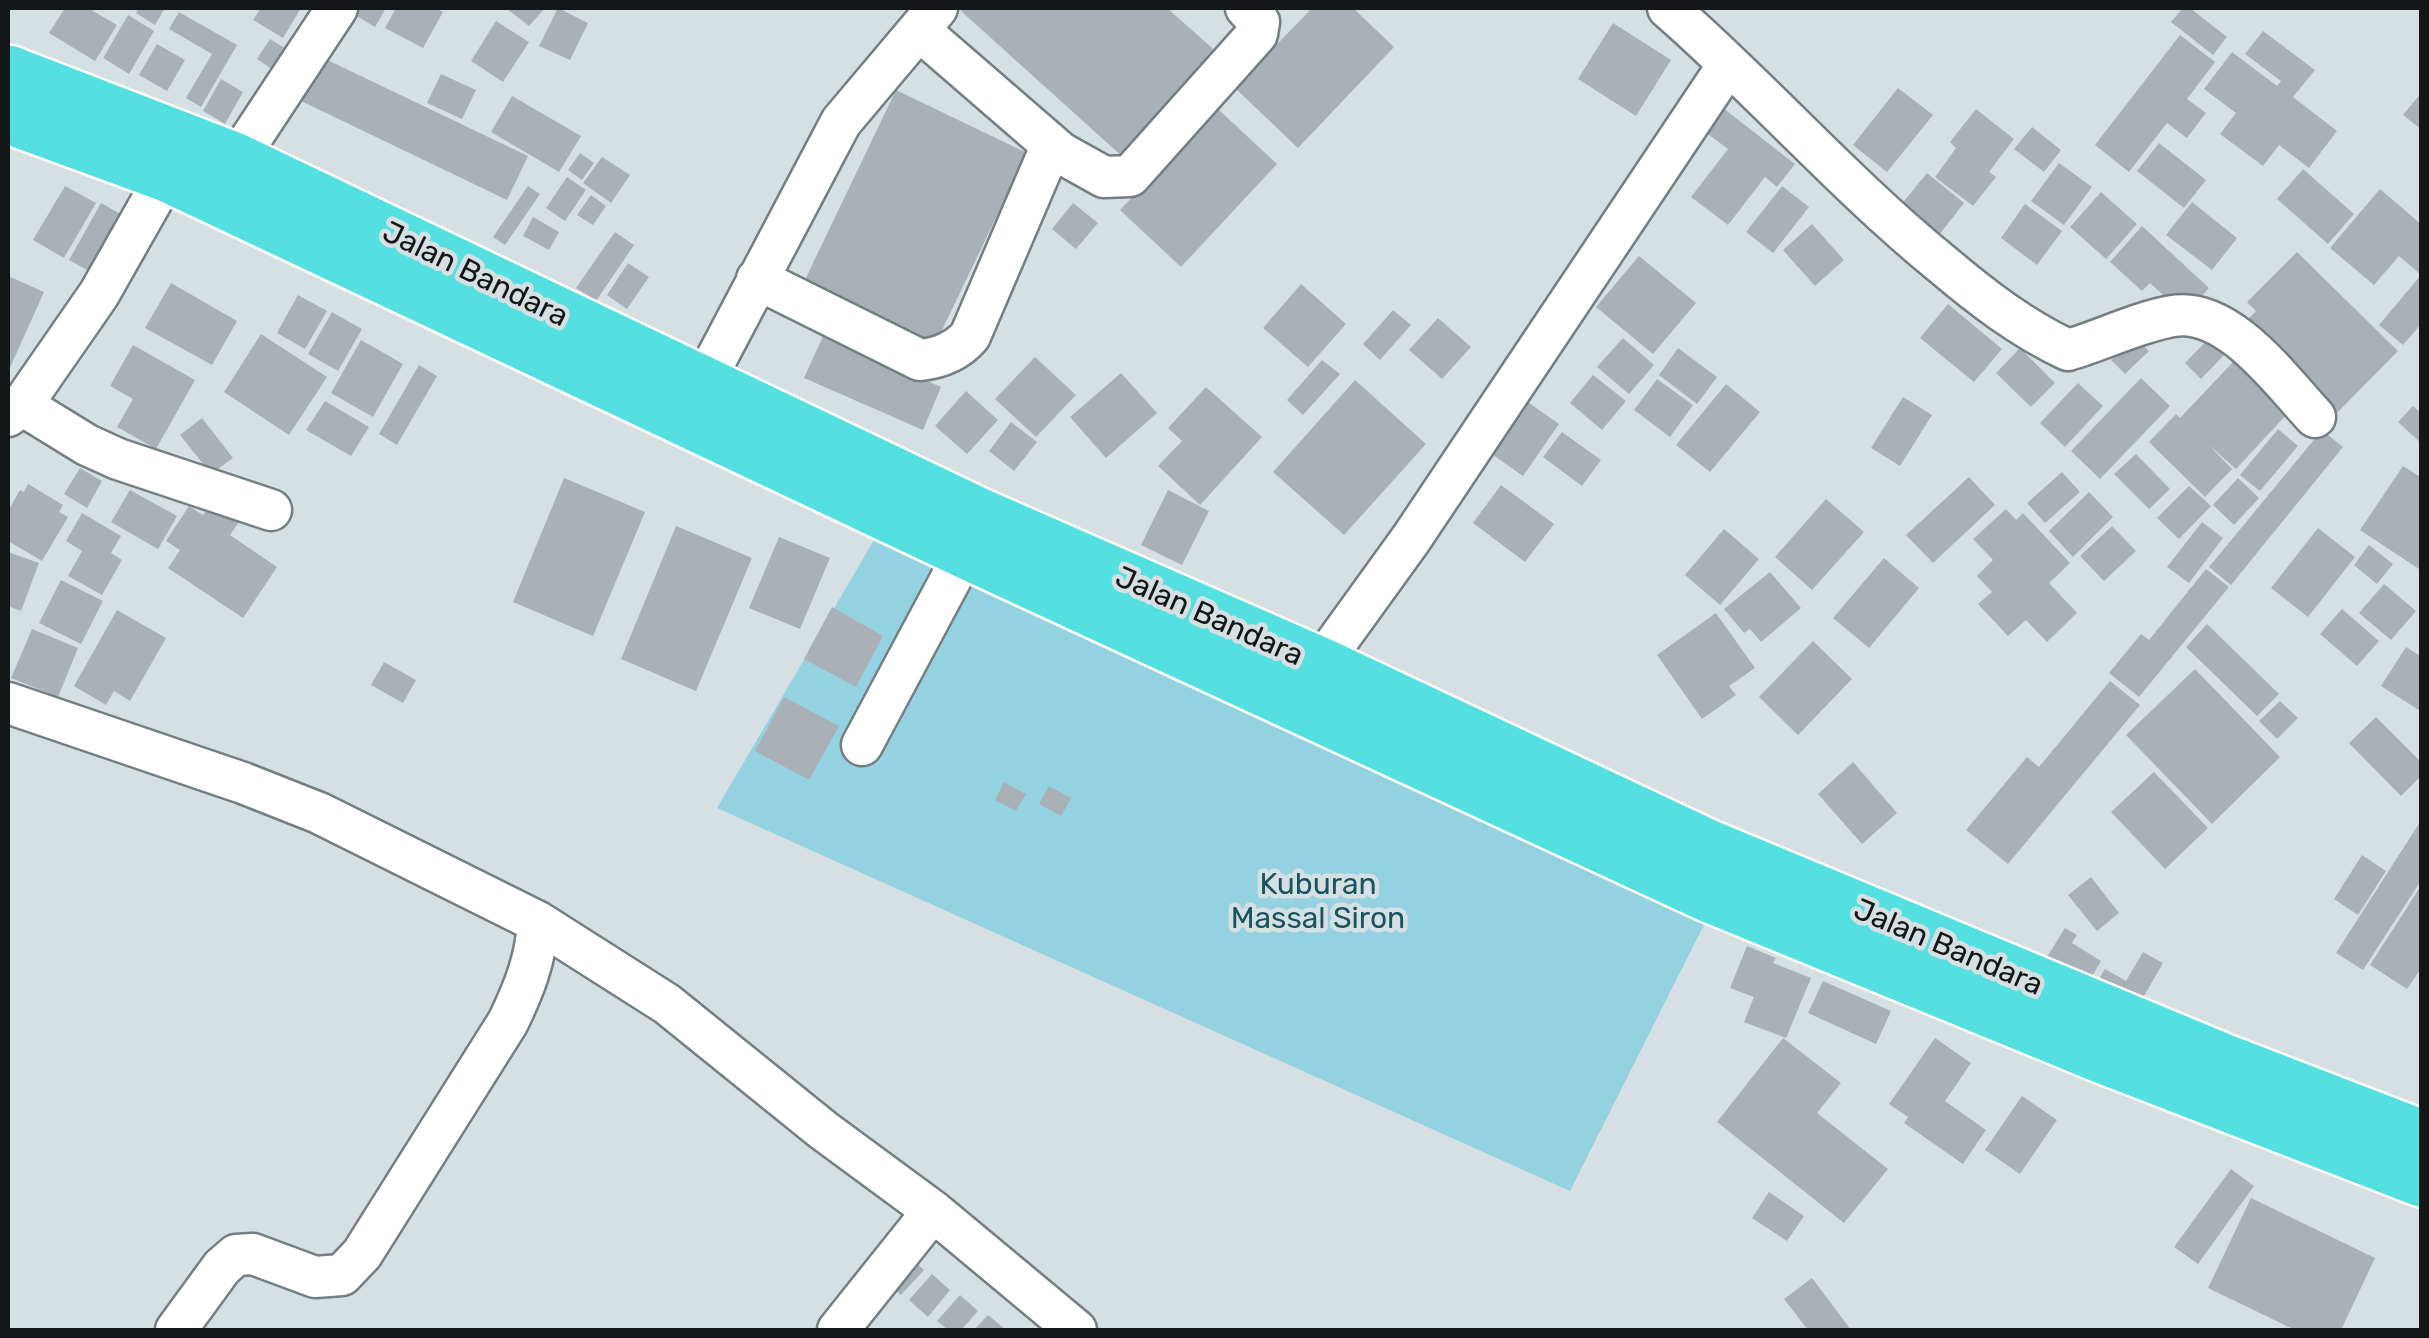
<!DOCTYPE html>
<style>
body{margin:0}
#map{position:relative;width:2429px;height:1338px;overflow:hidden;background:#d6e0e3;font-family:Rubik,sans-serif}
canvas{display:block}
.frame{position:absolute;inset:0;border:10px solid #141718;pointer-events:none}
</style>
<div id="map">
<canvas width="2429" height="1338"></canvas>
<div class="frame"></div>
</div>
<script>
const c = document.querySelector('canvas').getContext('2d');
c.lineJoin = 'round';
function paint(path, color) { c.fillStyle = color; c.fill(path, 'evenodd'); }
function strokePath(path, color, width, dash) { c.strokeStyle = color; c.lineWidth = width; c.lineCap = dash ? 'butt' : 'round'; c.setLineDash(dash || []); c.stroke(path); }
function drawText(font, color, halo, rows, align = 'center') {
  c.font = font + ' Rubik,sans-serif'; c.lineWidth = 9; c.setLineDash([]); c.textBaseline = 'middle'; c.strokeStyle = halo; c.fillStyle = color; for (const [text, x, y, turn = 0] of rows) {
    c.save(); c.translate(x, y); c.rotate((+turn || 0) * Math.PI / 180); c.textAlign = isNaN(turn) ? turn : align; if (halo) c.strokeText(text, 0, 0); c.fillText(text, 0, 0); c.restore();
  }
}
paint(new Path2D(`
 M874 540 1304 740 1316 725 1712 909 1570 1191 717 808Z`), '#94d2e2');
paint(new Path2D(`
 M65 8H88L117 25 95 61 49 33Z
 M139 8H165L155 25 136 13Z
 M261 8H301L283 38 253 20Z
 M359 8H386L375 27 355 15Z
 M396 8H436L443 12 423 48 385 28Z
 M506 8H545L529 26Z
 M558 8 588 23 570 60 539 46Z
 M965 8H1167L1220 55 1125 159 961 11Z
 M1312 8H1353L1394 47 1298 148 1235 88Z
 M2183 8H2190L2227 37 2213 55 2171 22Z
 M179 12 237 45 201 107 186 98 212 54 169 29Z
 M128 15 154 31 129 74 103 58Z
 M496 21 529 42 503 82 471 61Z
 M1613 23 1671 60 1636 116 1578 79Z
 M2263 31 2315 70 2293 97 2337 131 2309 168 2279 145 2263 166 2220 134 2236 113 2204 89 2232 52 2277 86 2281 81 2245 54Z
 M2180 35 2215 62 2187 99 2206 113 2187 138 2167 123 2129 172 2095 145Z
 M270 39 293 53 279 74 257 59Z
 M157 44 185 60 167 91 139 75Z
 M319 56 528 156 507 200 299 100Z
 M441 74 476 90 462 119 427 103Z
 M221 79 243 92 225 124 203 111Z
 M1898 88 1933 115 1887 172 1853 145Z
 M896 90 1027 153 933 349 802 286Z
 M2422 92V130L2403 115Z
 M512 96 581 136 559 172 491 132Z
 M1217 108 1277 164 1181 267 1120 210Z
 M1723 108 1795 164 1777 187 1765 177 1728 225 1691 197 1728 149 1705 132Z
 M1976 109 2014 139 1989 172 1996 177 1973 206 1935 177 1956 148 1950 142Z
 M2032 127 2061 150 2044 172 2014 149Z
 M2159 143 2206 180 2184 208 2137 171Z
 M580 153 594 163 582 180 568 170Z
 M602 157 630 175 611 203 583 183Z
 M2059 163 2092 187 2064 225 2031 201Z
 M2303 169 2354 214 2328 244 2277 199Z
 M1927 173 1964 203 1939 235 1901 205Z
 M567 177 586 190 565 221 546 208Z
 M65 186 96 203 64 258 33 240Z
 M528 186 540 194 505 245 493 237Z
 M1782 186 1809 207 1773 253 1746 232Z
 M2380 189 2422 225V323L2403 345 2379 325 2421 275 2399 256 2374 285 2330 248Z
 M2101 192 2137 224 2106 259 2070 227Z
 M591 195 606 206 593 225 577 215Z
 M2192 202 2237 238 2212 270 2166 235Z
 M101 203 136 223 103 279 69 260Z
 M1073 203 1098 223 1076 249 1052 229Z
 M2025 204 2062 231 2037 265 2001 238Z
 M533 217 559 232 549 250 523 236Z
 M1812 224 1844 260 1815 286 1783 250Z
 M2142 226 2209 288 2185 315 2150 283 2142 291 2110 262Z
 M615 232 634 245 596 301 576 288Z
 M2297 252 2398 351 2333 417 2246 321 2256 311 2247 302Z
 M1639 256 1696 303 1653 354 1596 307Z
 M628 263 649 277 627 309 607 295Z
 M8 276 44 292 8 372Z
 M171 283 237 321 212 365 145 328Z
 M1301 284 1346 324 1308 367 1263 328Z
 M298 295 327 311 305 349 277 333Z
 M1948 304 2002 349 1974 382 1920 338Z
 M1393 310 1411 325 1380 360 1363 344Z
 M332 312 362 329 338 371 308 354Z
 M1438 318 1471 347 1442 379 1409 350Z
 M261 334 327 377 289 435 224 392Z
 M823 336 941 387 923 430 804 378Z
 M2211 336 2228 351 2201 379 2185 363Z
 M2135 337 2149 351 2125 374 2111 360Z
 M1623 338 1654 365 1629 394 1597 367Z
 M361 340 403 364 373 417 331 393Z
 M133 345 195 380 156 449 117 427 133 399 110 386Z
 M1678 348 1717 377 1697 404 1659 375Z
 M2020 348 2055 383 2031 407 1996 373Z
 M1035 357 1076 395 1036 437 995 399Z
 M1322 360 1340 374 1303 415 1287 400Z
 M2233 362 2288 413 2236 469 2209 445 2232 469 2205 497 2149 442 2176 414 2180 418Z
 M419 365 437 376 397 445 379 434Z
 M1121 373 1157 413 1106 458 1070 417Z
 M1593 375 1626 401 1602 430 1570 403Z
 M2141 378 2170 406 2100 479 2071 451Z
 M1657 379 1693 405 1670 437 1634 410Z
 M1355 380 1426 444 1344 535 1273 472Z
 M2078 383 2103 406 2065 447 2040 423Z
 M1726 384 1760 412 1710 472 1676 445Z
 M1206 387 1262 437 1200 505 1158 466 1182 441 1168 428Z
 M966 391 998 420 967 454 935 426Z
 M1515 393 1559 424 1523 476 1479 445Z
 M1903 397 1932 415 1900 466 1871 448Z
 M325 401 369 427 351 456 306 430Z
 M2413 406 2422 414V444L2398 422Z
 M202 418 233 458 211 474 180 435Z
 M1011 422 1037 442 1014 471 989 451Z
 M2278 429 2298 446 2260 491 2240 475Z
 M2322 430 2343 447 2231 585 2209 567Z
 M1562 432 1601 460 1582 486 1543 457Z
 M2136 454 2170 489 2149 509 2114 474Z
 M2403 466 2422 478V571L2360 530Z
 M80 468 102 481 87 508 64 494Z
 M2062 472 2080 492 2045 523 2027 503Z
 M1969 477 1995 505 1933 563 1906 535Z
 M564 478 645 512 593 636 513 602Z
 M2238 478 2259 498 2234 525 2213 505Z
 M28 484 63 505 59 512 68 517 42 561 8 541V511L20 490 24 492Z
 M1501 485 1554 524 1525 562 1473 523Z
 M2189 486 2211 506 2179 539 2157 518Z
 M130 490 177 516 158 549 111 522Z
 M1168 490 1209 511 1182 565 1141 545Z
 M2089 492 2113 517 2073 557 2049 531Z
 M1826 499 1864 532 1812 590 1775 557Z
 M213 500 241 519 230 535 277 567 243 618 168 568 180 550 166 541 189 506 203 515Z
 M2006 509 2016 520 2023 513 2070 563 2049 583 2077 613 2047 642 2026 620 2008 636 1978 604 1992 592 1977 576 1993 560 1973 539Z
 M82 513 121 536 111 553 122 560 102 595 68 576 82 551 66 541Z
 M2202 522 2223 538 2189 583 2167 567Z
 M676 526 752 558 696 691 621 659Z
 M2112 526 2136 551 2104 581 2080 556Z
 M2318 528 2355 557 2308 617 2271 588Z
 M1724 529 1759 559 1720 605 1685 575Z
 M779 537 830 558 800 629 749 608Z
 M2369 545 2393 564 2377 584 2354 565Z
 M8 552 39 563 21 611 8 606Z
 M1884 558 1919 588 1869 648 1833 618Z
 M2206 569 2229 587 2139 697 2109 673 2141 634 2149 640Z
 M1770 572 1801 608 1761 642 1750 629 1744 633 1724 609Z
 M61 580 103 601 81 644 39 623Z
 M2384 584 2416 611 2391 640 2359 613Z
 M832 607 883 636 856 687 804 659Z
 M2342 609 2379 641 2357 666 2320 634Z
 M117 610 166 638 130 701 114 691 106 705 74 686Z
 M1716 613 1755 668 1729 686 1736 695 1702 719 1657 655Z
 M2207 624 2279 694 2257 716 2186 647Z
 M32 629 78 648 58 697 11 678Z
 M1813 641 1852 679 1798 735 1759 697Z
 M2406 647 2422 657V712L2381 686Z
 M384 662 416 680 403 703 371 685Z
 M2195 669 2280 757 2212 824 2126 735Z
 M2110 681 2140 705 2008 864 1966 830 2027 757 2039 767Z
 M784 697 839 726 809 780 755 751Z
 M2280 701 2298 718 2277 739 2259 721Z
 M2376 717 2422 763V775L2401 796 2349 743Z
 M1853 762 1897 813 1862 844 1818 794Z
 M2154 772 2208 828 2165 869 2111 812Z
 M1004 782 1026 794 1016 811 995 800Z
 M1049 786 1071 798 1061 816 1039 804Z
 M2422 819V879L2363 970 2336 953Z
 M2362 855 2386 871 2358 915 2334 899Z
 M2091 877 2119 913 2097 931 2068 895Z
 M2422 884V967L2407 989 2370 965Z
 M2065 928 2077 935 2072 943 2101 961 2087 985 2045 960Z
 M1747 946 1776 958 1773 963 1811 978 1786 1038 1744 1022 1754 997 1730 988Z
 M2143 952 2163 963 2137 1008 2096 984 2105 969 2126 981Z
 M1823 981 1891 1011 1876 1044 1808 1013Z
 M1783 1038 1841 1083 1817 1113 1888 1169 1844 1223 1717 1122Z
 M1935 1038 1971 1063 1945 1101 1986 1130 1963 1164 1904 1123 1908 1117 1889 1104Z
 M2022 1096 2057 1120 2020 1174 1985 1150Z
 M2231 1169 2254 1186 2198 1264 2174 1247Z
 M1769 1192 1804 1216 1787 1241 1752 1218Z
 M2251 1198 2375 1258 2341 1330H2295L2208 1288Z
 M905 1253 924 1270 901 1295 882 1280Z
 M932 1274 950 1290 928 1317 909 1300Z
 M1812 1278 1851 1330H1808L1784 1299Z
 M960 1295 978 1311 961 1330H948L937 1321Z
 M988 1315 1006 1330H974Z`), '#a9b1b7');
const minor = new Path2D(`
 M1668 8C1762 90 1845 185 1942 264 1981 297 2021 328 2068 350 2103 340 2137 322 2173 316 2229 307 2281 381 2315 417
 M919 30 1061 153
 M236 161 337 8
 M757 279 920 360C940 358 957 351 970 336L1047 156 1061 153 1104 177 1130 176 1257 34 1259 22 1246 8
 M703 384 841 122 937 8
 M22 405 87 445 118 459 271 510
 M8 416 22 405 99 294 167 174
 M1320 665 1411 539 1728 65
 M8 703 243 783 319 813 538 922 667 1004 823 1130 933 1211 1076 1330
 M862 745 977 530
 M176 1330 222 1267 236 1255 253 1254 315 1277 342 1275 362 1254 508 1022C524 989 536 959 538 922
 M838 1330 933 1211`);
const highway = new Path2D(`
 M8 73 236 161 984 518 1320 665 1707 847 2222 1061 2422 1138
 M8 116 167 174 966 551 1708 894 2101 1055 2422 1179`);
strokePath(minor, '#757e81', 45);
strokePath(highway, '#fff', 60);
strokePath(minor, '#fff', 40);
strokePath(highway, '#54e0e0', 55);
drawText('30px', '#141718', '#d6e0e3', [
 ["Jalan Bandara",475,275,26],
 ["Jalan Bandara",1209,617,24],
 ["Jalan Bandara",1948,948,23]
]);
drawText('30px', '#195462', '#d6e0e3', [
 ["Kuburan",1318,885],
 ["Massal Siron",1318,919]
]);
</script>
